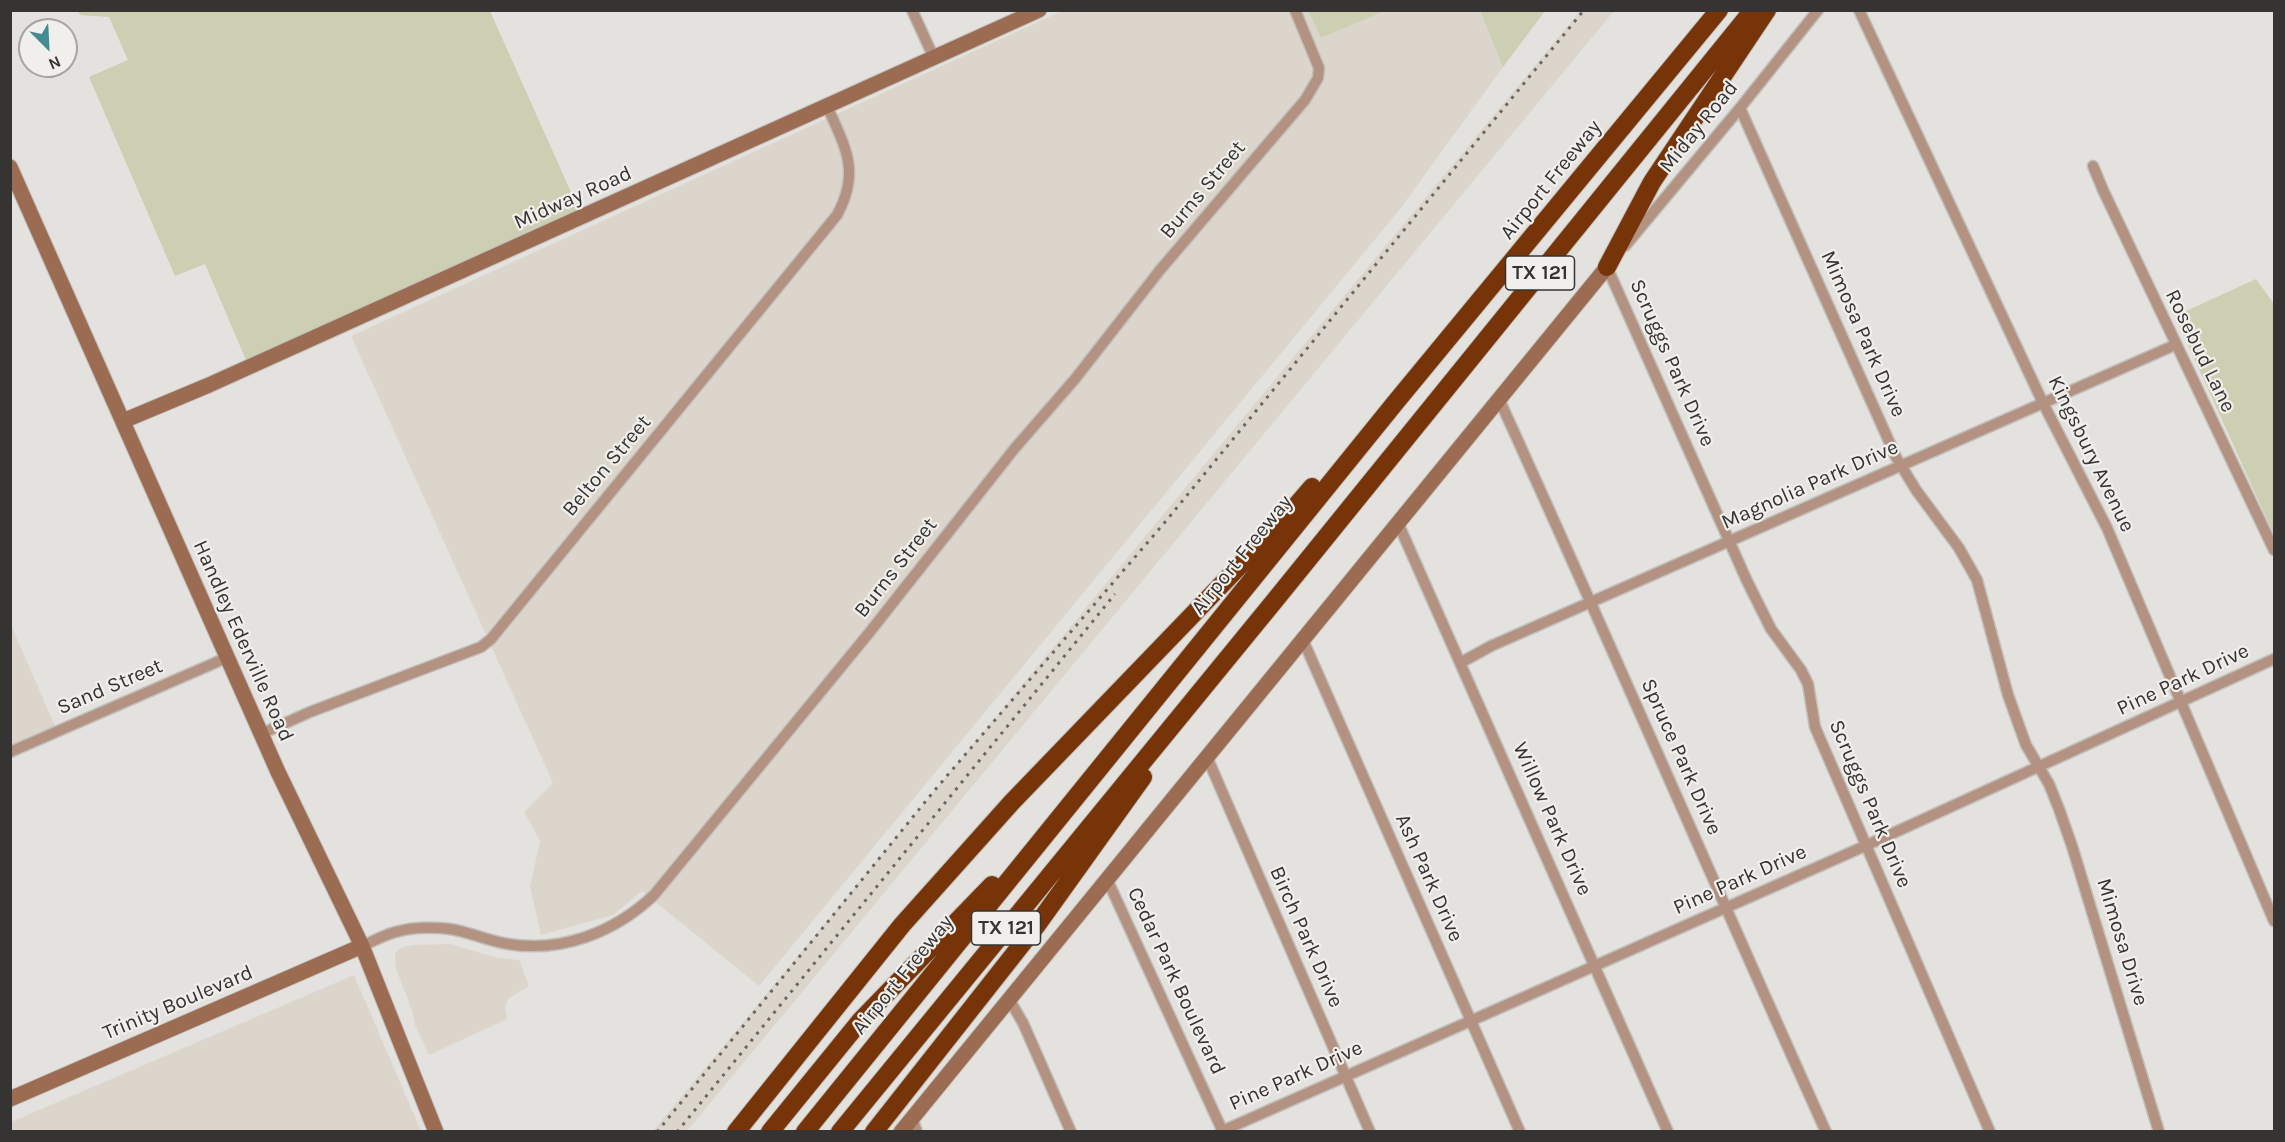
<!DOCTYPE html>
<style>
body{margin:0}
#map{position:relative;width:2285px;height:1142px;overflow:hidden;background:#e4e2de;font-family:Karla,sans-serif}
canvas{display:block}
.frame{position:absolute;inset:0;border:12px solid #353433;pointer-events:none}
.north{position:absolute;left:18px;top:18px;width:60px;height:60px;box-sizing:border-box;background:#f1efeb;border:2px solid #a6a4a1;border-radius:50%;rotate:156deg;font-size:16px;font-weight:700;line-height:24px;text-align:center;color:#353433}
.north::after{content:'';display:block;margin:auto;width:21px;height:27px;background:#448c91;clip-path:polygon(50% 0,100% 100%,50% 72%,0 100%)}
</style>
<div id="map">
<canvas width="2285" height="1142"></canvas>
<div class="frame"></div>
<div class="north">N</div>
</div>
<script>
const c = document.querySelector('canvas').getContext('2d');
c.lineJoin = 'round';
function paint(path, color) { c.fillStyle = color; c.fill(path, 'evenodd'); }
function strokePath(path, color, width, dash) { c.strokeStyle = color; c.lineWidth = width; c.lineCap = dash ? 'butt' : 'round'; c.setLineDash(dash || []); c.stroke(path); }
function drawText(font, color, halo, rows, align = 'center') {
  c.font = font + ' Karla,sans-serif'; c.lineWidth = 4.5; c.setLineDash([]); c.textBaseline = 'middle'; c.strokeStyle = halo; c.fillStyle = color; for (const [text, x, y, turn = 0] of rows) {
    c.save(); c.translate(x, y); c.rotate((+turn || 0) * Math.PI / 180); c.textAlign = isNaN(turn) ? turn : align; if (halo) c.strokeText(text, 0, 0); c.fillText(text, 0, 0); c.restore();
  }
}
paint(new Path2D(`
 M1062 11H1308L1321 38 1385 11H1480L1503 67 1400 209 759 986 642 891 613 915 541 935 530 887 540 841 524 812 553 783 351 336Z
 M1580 11H1614L687 1131H653Z
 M11 625 55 726 11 745H10Z
 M450 944 498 958 519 960 529 986 508 999 505 1008 507 1019 429 1055 415 1025 412 1010 396 969 395 953 402 947 413 945Z
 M354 975 421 1131H11V1122Z`), '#dcd5cb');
paint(new Path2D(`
 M78 11H490L579 210 246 360 205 264 175 276 89 77 128 60 109 17 80 15Z
 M1308 11H1385L1321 38Z
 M1480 11H1545L1503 67Z
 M2256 279 2274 304V535L2175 316Z`), '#cccfb2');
const minor = new Path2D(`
 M912 10 934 58
 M1859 10 2043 403 2107 528 2274 921
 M1740 108 1896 457 1916 490 1959 548 1977 580 2008 695 2026 745 2049 784 2059 809 2072 846 2159 1132
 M2093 166 2103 190 2274 550
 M1625 246 1740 108 1818 10
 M1611 263 1607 267 1747 581 1771 629 1801 670 1808 684 1815 727 1990 1132
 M1499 399C1610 642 1716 888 1826 1132
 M1398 523 1668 1132
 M1303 640 1520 1132
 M1462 662 1491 646 2175 345
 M261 734 310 712 481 647 491 639 837 215C861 171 845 147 827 106
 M10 752 226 658
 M1207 757 1370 1132
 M1107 879 1223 1132
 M362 946C374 941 387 933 400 931 414 927 435 927 450 929 470 932 488 941 508 944 562 953 615 932 654 895L869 633 1015 448 1075 379 1160 270 1305 100 1318 78 1319 68 1295 10
 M1009 999 1023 1023 1071 1132
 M912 1118 917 1132
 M1220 1132 1865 846 2274 659`);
const secondary = new Path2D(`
 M10 167 278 772 362 946 436 1132
 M123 421 209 385 1039 10
 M10 1099 362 946
 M901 1132 1607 267`);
const motorway = new Path2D(`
 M1607 267 1652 182 1767 10
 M736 1132 902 925 1012 802 1281 523 1312 487
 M770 1132 861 1020 992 885
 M805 1132 1395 403 1719 10
 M840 1132 1276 599 1753 10
 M874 1132 1037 925 1143 777`);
strokePath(minor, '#c1bfbc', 13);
strokePath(secondary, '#c1bfbc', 17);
strokePath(motorway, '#c1bfbc', 20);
strokePath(minor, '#b49281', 10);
strokePath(secondary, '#9b6b52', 15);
strokePath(motorway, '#773409', 18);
strokePath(new Path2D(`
 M657 1132 934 791 1166 521 1584 10
 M677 1132 1115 594`), '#696866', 3, [3, 6]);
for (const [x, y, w] of [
 [1540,273,69],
 [1006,928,69]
]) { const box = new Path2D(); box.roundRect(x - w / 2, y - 17, w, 34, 4.5); c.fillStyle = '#f1efeb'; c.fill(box); strokePath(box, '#353433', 1.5); }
drawText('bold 20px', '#353433', null, [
 ["TX 121",1540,273],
 ["TX 121",1006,928]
]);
drawText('21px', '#353433', '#f1efeb', [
 ["Miday Road",1699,127,-51],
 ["Airport Freeway",1551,180,-51],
 ["Burns Street",1203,190,-50],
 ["Midway Road",573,198,-24],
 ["Mimosa Park Drive",1863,334,66],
 ["Rosebud Lane",2200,351,64],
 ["Scruggs Park Drive",1672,363,66],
 ["Kingsbury Avenue",2091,454,64],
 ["Belton Street",607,466,-50],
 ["Magnolia Park Drive",1810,485,-24],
 ["Airport Freeway",1242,555,-51],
 ["Burns Street",896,568,-52],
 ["Handley Ederville Road",243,641,66],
 ["Pine Park Drive",2183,680,-25],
 ["Sand Street",110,687,-23],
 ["Spruce Park Drive",1681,757,66],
 ["Scruggs Park Drive",1870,804,67],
 ["Willow Park Drive",1552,819,66],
 ["Ash Park Drive",1429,878,66],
 ["Pine Park Drive",1740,880,-24],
 ["Birch Park Drive",1306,937,66],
 ["Mimosa Drive",2122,942,73],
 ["Airport Freeway",903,975,-51],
 ["Cedar Park Boulevard",1176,981,65],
 ["Trinity Boulevard",178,1003,-23],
 ["Pine Park Drive",1296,1076,-24]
]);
</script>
